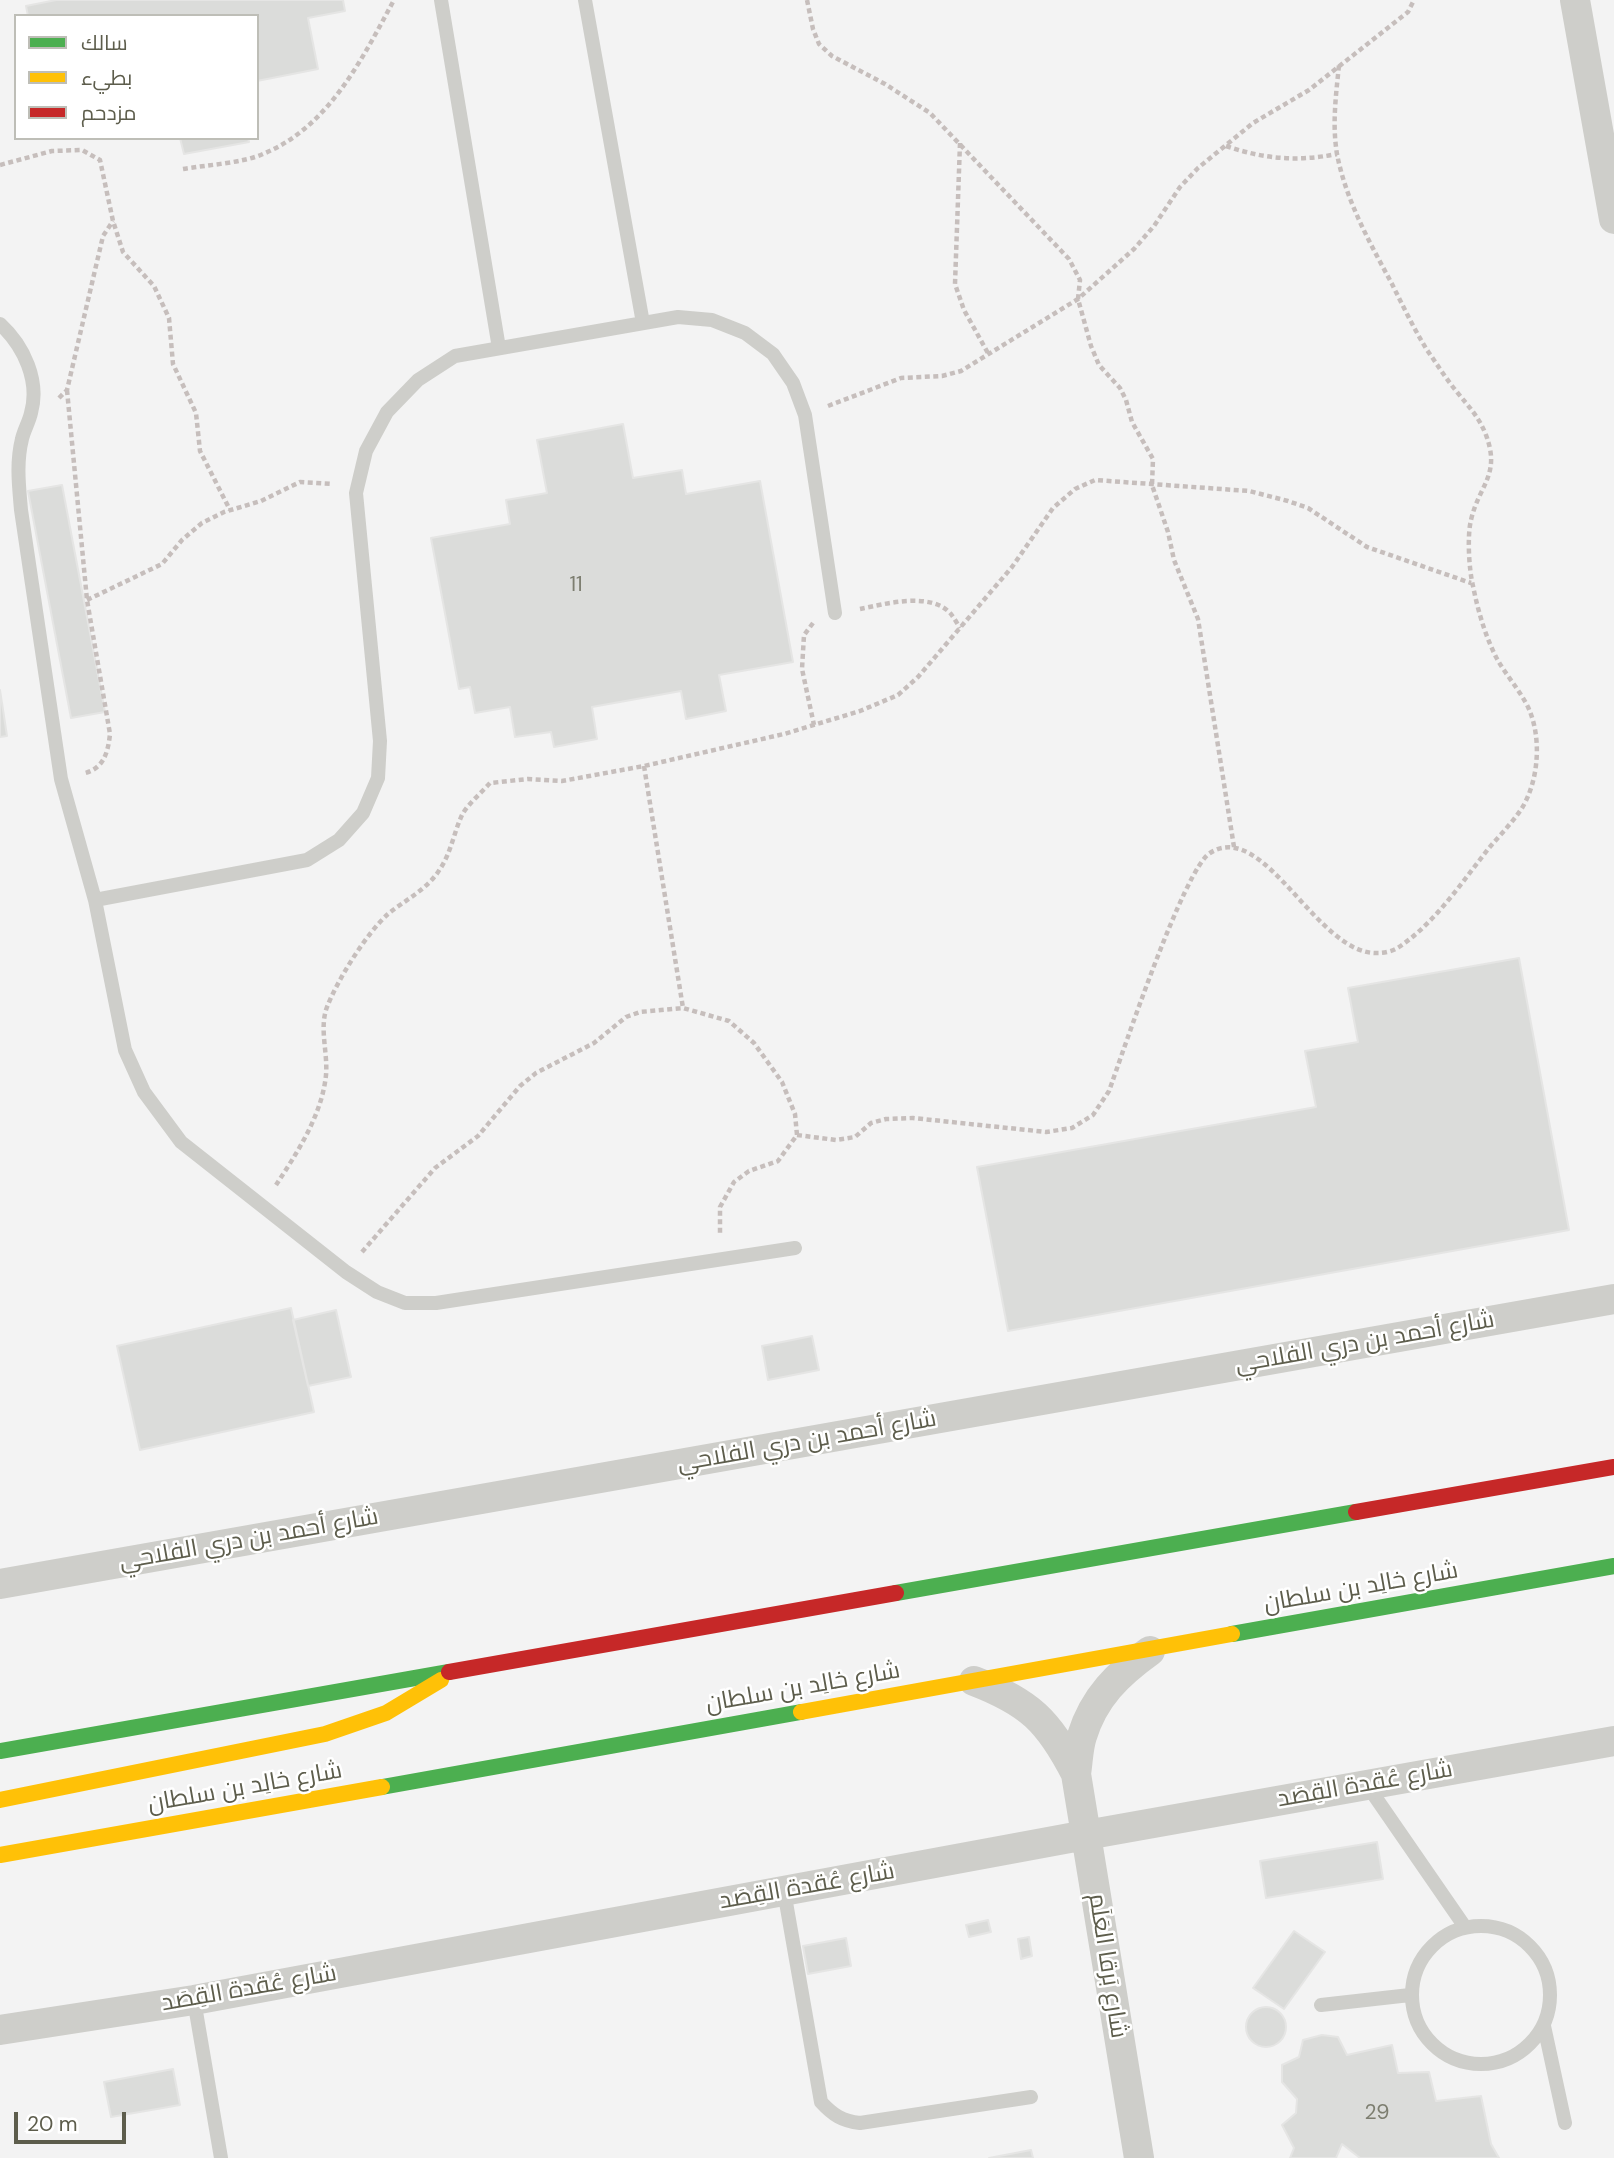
<!DOCTYPE html>
<meta charset="utf-8">
<style>
body{margin:0}
#map{position:relative;width:1614px;height:2158px;overflow:hidden;background:#f3f3f3;font-family:"DM Sans",Cairo,sans-serif}
canvas{display:block}
.legend{position:absolute;left:14px;top:14px;width:245px;height:126px;box-sizing:border-box;background:#fff;border:2px solid #bebeb7;margin:0;padding:9px 12px;list-style:none;font-size:21px;color:#5d5d4c}
.legend li{display:flex;align-items:center;gap:14px;height:35px}
.legend b{width:35px;border:2px solid #bebeb7}
.scale{position:absolute;left:14px;top:2112px;width:112px;height:32px;box-sizing:border-box;border:4px solid #5d5d4c;border-top:0;padding-left:9px;font-size:21px;line-height:24px;white-space:nowrap;color:#5d5d4c;-webkit-text-stroke:5px #fff;paint-order:stroke}
</style>
<div id="map">
<canvas width="1614" height="2158"></canvas>
<ul class="legend">
<li><b style="height:9px;background:#4caf50"></b>سالك</li>
<li><b style="height:9px;background:#ffc107"></b>بطيء</li>
<li><b style="height:9px;background:#c62828"></b>مزدحم</li>
</ul>
<div class="scale">20 m</div>
</div>
<script>
const c = document.querySelector('canvas').getContext('2d');
c.lineJoin = 'round';
function paint(path, color) { c.fillStyle = color; c.fill(path, 'evenodd'); }
function strokePath(path, color, width, dash) { c.strokeStyle = color; c.lineWidth = width; c.lineCap = dash ? 'butt' : 'round'; c.setLineDash(dash || []); c.stroke(path); }
function drawText(font, color, halo, rows, align = 'center') {
  c.font = font + ' "DM Sans",Cairo,sans-serif'; c.lineWidth = 5; c.setLineDash([]); c.textBaseline = 'middle'; c.strokeStyle = halo; c.fillStyle = color; for (const [text, x, y, turn = 0] of rows) {
    c.save(); c.translate(x, y); c.rotate((+turn || 0) * Math.PI / 180); c.textAlign = isNaN(turn) ? turn : align; if (halo) c.strokeText(text, 0, 0); c.fillText(text, 0, 0); c.restore();
  }
}
const building = new Path2D(`
 M56 0H343L345 11 308 18 318 69 257 81V16H28L26 6Z
 M180 138H248L249 142 184 154Z
 M623 424 633 478 682 470 686 494 760 481 793 662 719 675 726 711 686 719 681 691 592 707 597 739 554 747 551 732 515 737 510 707 475 713 470 687 459 689 431 538 510 524 506 500 547 493 537 440Z
 M62 485 105 712 71 718 28 491Z
 M0 690 7 736 0 737Z
 M1519 958 1569 1230 1008 1331 977 1167 1316 1107 1305 1051 1358 1042 1348 988Z
 M291 1308 314 1412 140 1450 117 1346Z
 M336 1310 351 1377 308 1386 293 1320Z
 M812 1336 819 1370 768 1380 762 1346Z
 M1377 1842 1383 1879 1266 1898 1260 1861Z
 M988 1920 991 1932 969 1937 966 1925Z
 M1294 1931 1325 1952 1284 2009 1253 1988Z
 M1029 1937 1032 1956 1021 1959 1018 1939Z
 M846 1938 851 1966 808 1974 803 1946Z
 M1246 2027a20 20 0 1 1 40 0a20 20 0 1 1-40 0Z
 M1322 2035 1338 2037 1347 2055 1392 2045 1398 2073 1429 2072 1436 2101 1481 2096 1491 2144 1499 2158H1360L1342 2144 1336 2158H1290L1294 2148 1282 2125 1296 2113 1297 2099 1282 2082V2065L1299 2057 1303 2040Z
 M173 2069 180 2105 111 2117 104 2082Z
 M1031 2150 1033 2158H989Z`);
paint(building, '#dbdcda');
strokePath(building, '#e5e5e4', 2);
strokePath(new Path2D(`
 M807 0 813 29 819 44 832 56 885 84 930 113 1069 259 1080 280 1078 299 1091 346 1099 365 1120 388 1126 400 1132 422 1153 459 1152 485 1168 532 1174 560 1198 619 1234 847
 M960 143 955 284 964 310 989 355
 M1226 146C1264 159 1297 162 1337 154
 M0 165 52 151 82 150 100 160 113 221 123 252 154 286 169 318 173 364 196 413 200 451 230 510
 M183 169C206 165 243 163 263 154 329 127 362 59 394 0
 M67 390 87 600 110 734C108 752 104 768 85 773
 M59 398 67 390 103 236 113 221
 M828 406 901 378 942 376 961 371 1078 299 1134 249 1154 226 1180 187 1198 168 1253 123 1309 90 1408 12 1414 0
 M87 600 162 564 182 540 202 523 224 512 261 501 300 482 332 484
 M860 609C885 604 931 591 951 614 954 618 957 623 960 628
 M813 623 804 635 802 669 814 725
 M644 766 683 1008
 M797 1135 836 1140 855 1137 871 1123 886 1119 913 1118 1046 1132 1072 1128 1093 1115 1109 1091C1123 1052 1184 869 1210 853 1265 818 1317 956 1378 953 1385 953 1393 951 1399 947 1436 922 1462 882 1489 848 1500 835 1513 822 1522 808 1539 780 1542 737 1528 707 1519 689 1505 674 1496 657 1485 635 1478 611 1473 586 1469 570 1467 536 1471 520 1479 485 1501 475 1486 435 1479 417 1469 407 1457 392 1446 379 1437 364 1427 350 1414 329 1403 306 1392 284 1370 243 1346 201 1337 154 1332 124 1336 95 1339 65
 M276 1185C297 1153 322 1115 326 1075 328 1053 319 1028 327 1007 338 979 366 934 388 914 405 900 428 889 440 869 451 853 454 832 462 815 468 804 481 793 490 783L528 779 562 781 644 766 784 734 860 711 898 695 918 677 1012 567 1053 508 1075 489 1095 480 1249 491 1288 501 1308 508 1367 547 1471 583
 M362 1252 435 1168 478 1136 520 1086 536 1073 594 1043 626 1017 640 1012 683 1008 729 1021 754 1043 782 1082 795 1114 797 1135 778 1161 749 1171 734 1182 720 1207V1233`), '#c6bebc', 4.5, [5, 3.5]);
strokePath(new Path2D(`
 M441 0 499 348
 M585 0 643 323
 M0 324C24 346 40 381 31 413 29 422 24 430 22 439 16 463 19 486 21 510L61 779 95 900 125 1050 144 1092 181 1142 346 1272 377 1292 405 1303H436L795 1248
 M95 900 307 860 339 840 363 813 378 778 380 741 356 493 366 451 387 412 418 380 455 356 678 317 712 320 745 333 773 354 793 383 805 415 835 613
 M1367 1785 1465 1927
 M784 1891 821 2102C833 2115 842 2121 860 2123L1031 2097
 M1412 1995a69 69 0 1 1 138 0a69 69 0 1 1-138 0Z
 M194 2000 221 2158
 M1321 2005 1410 1995
 M1544 2026 1565 2123`), '#cececa', 14);
strokePath(new Path2D(`
 M1575 0 1614 219
 M0 1584 1614 1299
 M974 1681C1029 1702 1049 1721 1076 1774L1139 2158
 M1076 1774C1078 1762 1078 1748 1082 1736 1094 1697 1118 1674 1150 1651
 M0 2030 194 2000 1086 1835 1614 1741`), '#cececa', 30);
strokePath(new Path2D(`
 M896 1593 1356 1512
 M1232 1634 1614 1566
 M0 1751 449 1672
 M382 1787 801 1712`), '#4caf50', 16);
strokePath(new Path2D(`
 M801 1712 1232 1634
 M0 1800 325 1734 386 1713 441 1680
 M0 1855 382 1787`), '#ffc107', 16);
strokePath(new Path2D(`
 M1356 1512 1614 1467
 M449 1672 896 1593`), '#c62828', 16);
drawText('21px', '#7d7e70', null, [
 ["11",576,585],
 ["29",1377,2113]
]);
drawText('24px', '#5d5d4c', '#fff', [
 ["شارع أحمد بن دري الفلاحي",1365,1343,-10],
 ["شارع أحمد بن دري الفلاحي",807,1442,-10],
 ["شارع أحمد بن دري الفلاحي",249,1540,-10],
 ["شارع خالِد بن سلطان",1361,1588,-10],
 ["شارع خالِد بن سلطان",803,1688,-10],
 ["شارع عُقدة القِصَد",1365,1785,-10],
 ["شارع خالِد بن سلطان",245,1788,-10],
 ["شارع عُقدة القِصَد",807,1887,-10],
 ["شارع بَرقا العَلَم",1107,1966,81],
 ["شارع عُقدة القِصَد",249,1989,-10]
]);
</script>
